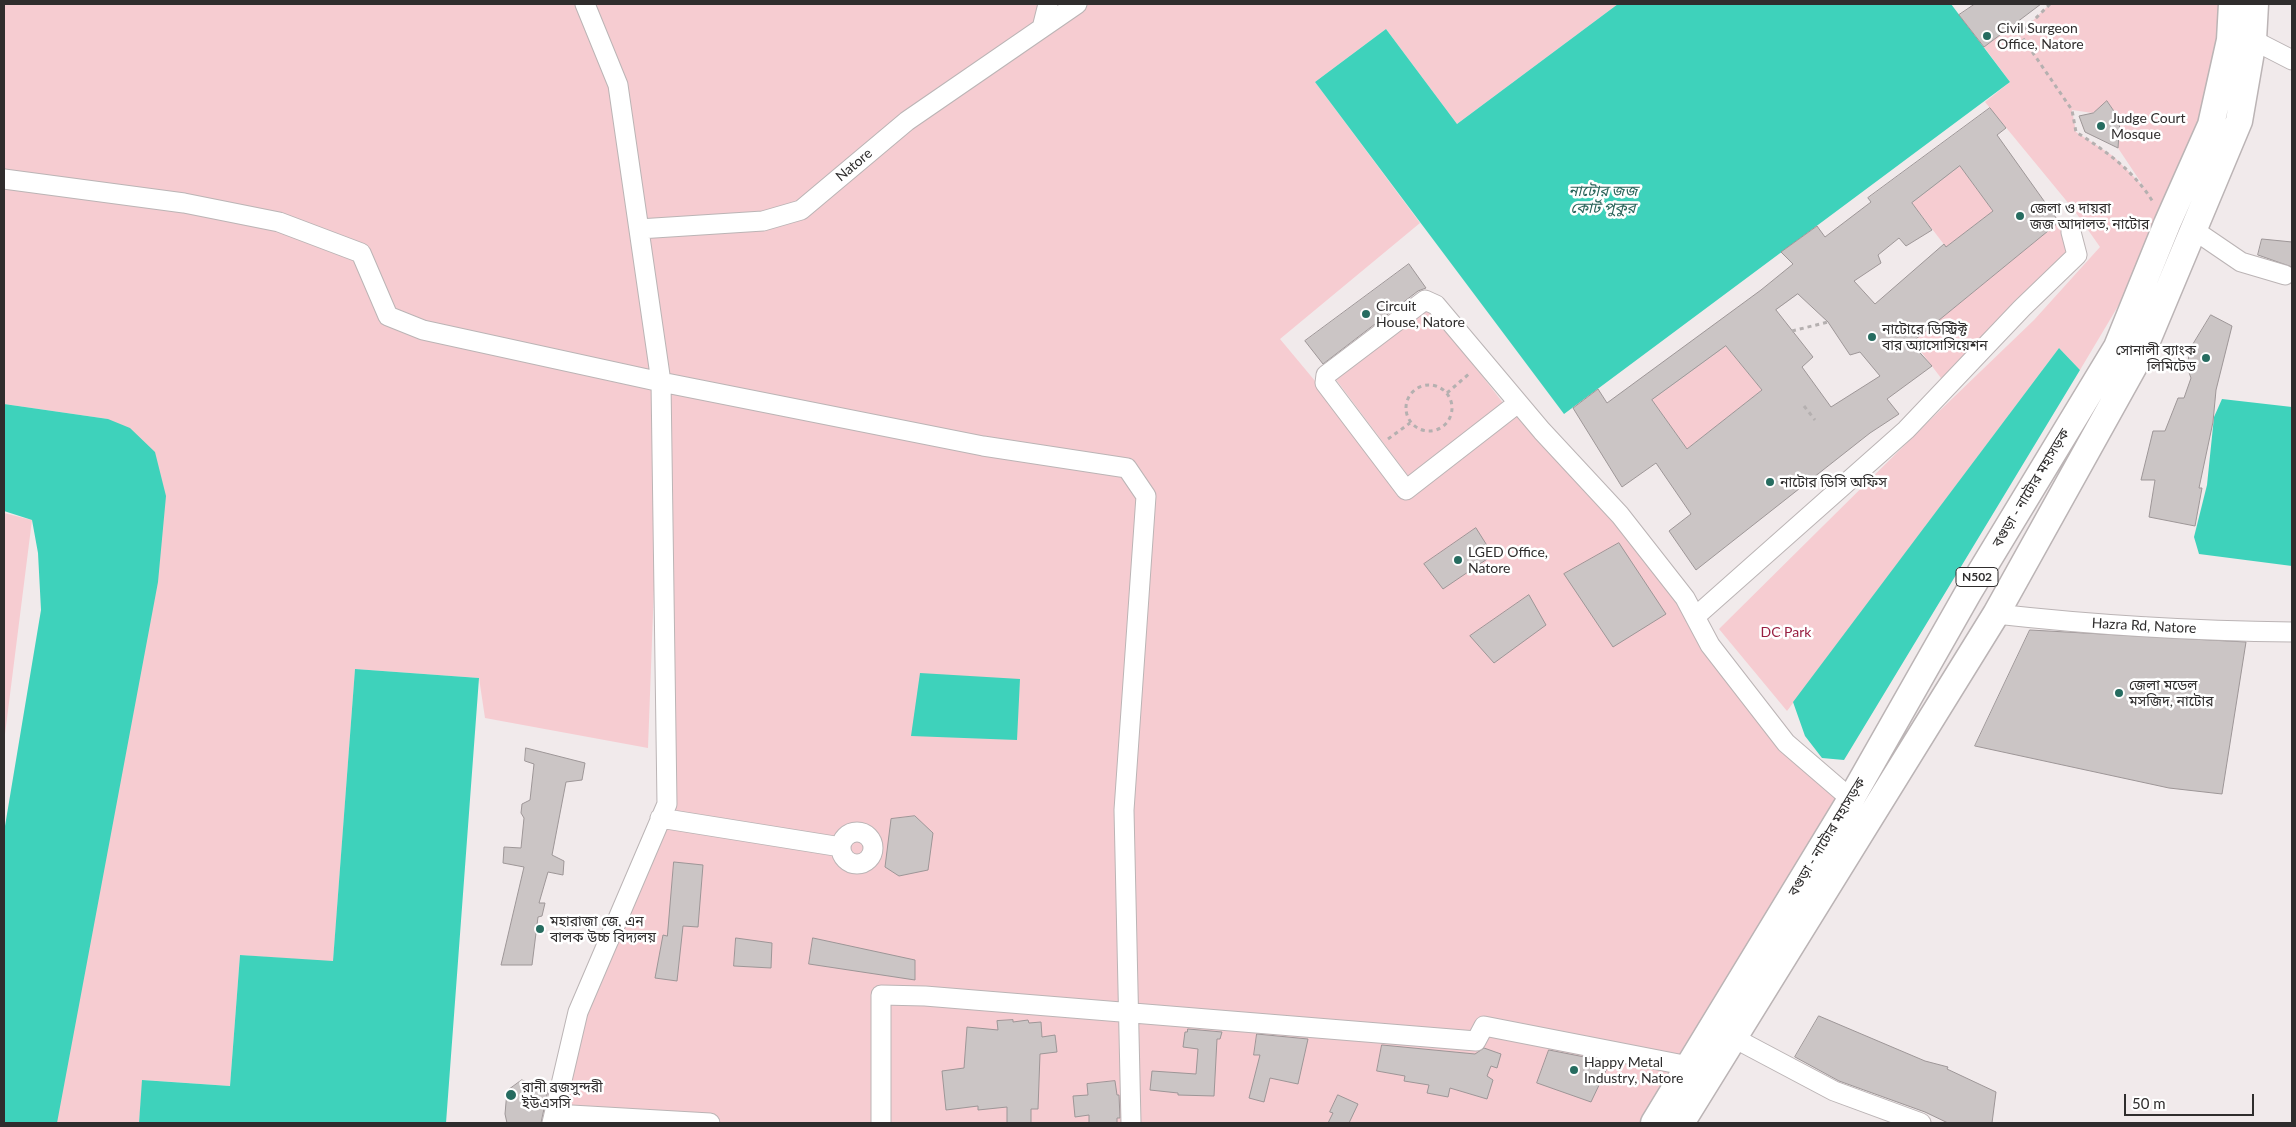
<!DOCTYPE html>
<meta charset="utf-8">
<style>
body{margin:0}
#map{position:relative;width:2296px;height:1127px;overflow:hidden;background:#f1eaeb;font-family:Lato,sans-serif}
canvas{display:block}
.frame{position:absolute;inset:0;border:5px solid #2f2d2d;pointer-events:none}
.scale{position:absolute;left:2124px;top:1094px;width:130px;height:22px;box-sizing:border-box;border:2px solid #2f2d2d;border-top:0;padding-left:6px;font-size:15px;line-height:18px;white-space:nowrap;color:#2f2d2d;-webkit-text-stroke:4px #fff;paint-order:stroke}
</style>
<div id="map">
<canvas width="2296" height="1127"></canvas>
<div class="frame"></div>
<div class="scale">50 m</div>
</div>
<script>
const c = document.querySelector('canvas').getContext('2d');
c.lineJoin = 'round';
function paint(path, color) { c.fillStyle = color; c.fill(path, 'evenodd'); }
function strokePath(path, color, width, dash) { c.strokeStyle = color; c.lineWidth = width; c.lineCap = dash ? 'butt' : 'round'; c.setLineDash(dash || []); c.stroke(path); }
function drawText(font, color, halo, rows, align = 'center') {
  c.font = font + ' Lato,"Noto Sans Bengali",sans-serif'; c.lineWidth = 5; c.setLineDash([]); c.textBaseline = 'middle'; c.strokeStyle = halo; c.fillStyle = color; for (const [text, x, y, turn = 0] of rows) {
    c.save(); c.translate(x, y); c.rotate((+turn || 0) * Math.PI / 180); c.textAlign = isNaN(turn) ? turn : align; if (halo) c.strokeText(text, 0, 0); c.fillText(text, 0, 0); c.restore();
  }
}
paint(new Path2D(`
 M4 4H1618L1457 124 1386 29 1315 82 1420 223 1280 339 1406 490 1518 403 1620 515 1786 743 1851 799 1654 1123H552L578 1012 667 804 661 398 648 748 485 718 479 678 355 669 333 962 240 955 230 1086 143 1080 139 1123H56L108 419 4 404Z
 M2050 4H2232L2230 40 2167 224 2080 370 2057 346 2059 348 1787 711 1719 629 1929 421 2034 320 2100 247 2074 210 1985 102 2010 82 1984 47 2014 25 2020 33ZM2108 102 2120 120 2118 148 2144 187 2113 156 2076 132 2072 110 2093 113Z
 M1960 166 1993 211 1946 247 1912 203Z
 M2059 222 2071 232 2077 255 1947 386 1913 341Z
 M1427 305 1507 408 1409 477 1331 373Z
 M1726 346 1762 390 1687 449 1652 400Z
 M4 513 32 520 4 742Z`), '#f6ccd1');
paint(new Path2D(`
 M1618 4H1951L2010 82 1564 414 1315 82 1386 29 1457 124Z
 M2059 348 2080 370 1844 760 1822 758 1805 736 1793 702Z
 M2222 399 2292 407V566L2199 554 2194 537 2207 485 2214 417Z
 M4 404 108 419 130 428 155 452 166 496 158 582 57 1123H4V832L41 610 38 553 32 520 4 511Z
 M355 669 479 678 446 1123H139L142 1080 230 1086 240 955 333 961Z
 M920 673 1020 679 1017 740 911 736Z`), '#3ed2bb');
const building = new Path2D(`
 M1975 4H2041L1984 47 1959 15Z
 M2107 101 2120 120 2118 148 2085 132 2079 116 2093 113Z
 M1990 108 2006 128 1997 135 2059 222 1911 343 1932 366 1887 399 1899 414 1870 433 1696 570 1669 531 1691 514 1656 463 1622 487 1573 408 1598 389 1607 403 1761 290 1793 264 1781 252 1817 226 1825 237 1871 202 1868 198ZM1960 166 1993 211 1946 247 1944 244 1875 304 1854 281 1881 263 1878 255 1899 238 1906 246 1932 230 1912 203ZM1798 294 1828 322 1850 355 1860 352 1880 376 1831 407 1802 367 1813 357 1776 310ZM1726 346 1762 390 1687 449 1652 400Z
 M2262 239 2292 242V267L2258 255Z
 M1409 264 1426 288 1418 291 1323 364 1305 341Z
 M2211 315 2232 326 2216 390 2213 422 2199 488H2202L2195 526 2149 517 2155 480H2141L2153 431H2165L2178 398H2184L2191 378 2187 367 2190 349Z
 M1476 528 1493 555 1443 589 1424 564Z
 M1619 543 1666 614 1613 647 1564 574Z
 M1529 595 1546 625 1494 663 1470 636Z
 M2030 630 2246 642 2222 794 2169 788 1975 746Z
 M526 748 585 763 582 780 566 782 552 855 564 861 563 875 548 872 539 903H545L542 916 538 917 532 965H501L524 867 503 863 504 847 521 848 524 818 521 813 522 804 530 800 534 764 525 761Z
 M915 816 933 833 928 870 899 876 885 867 891 819Z
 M674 862 703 865 698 927 683 926 677 981 655 978 663 935 667 936Z
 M736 938 772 943 771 968 734 966Z
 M813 938 915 960V980L809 964Z
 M1819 1016 1925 1061 1948 1067 1947 1069 1996 1092 1992 1123H1948L1925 1112 1839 1081 1795 1057Z
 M1013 1020V1022L1028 1020 1029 1023 1041 1022 1042 1037 1055 1035 1057 1052 1040 1054 1038 1109H1031V1123H1007V1107L978 1110V1106L946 1110 942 1071 964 1068 967 1027 998 1030 997 1021Z
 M1188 1029 1222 1032 1220 1039H1217L1214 1096 1178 1095V1093L1150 1090 1152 1071 1196 1074 1198 1049 1183 1047 1185 1032H1187Z
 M1257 1034 1308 1039 1298 1084 1270 1078 1264 1102 1249 1098 1260 1055H1254Z
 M1382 1045 1475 1054 1484 1048 1501 1054 1497 1068 1491 1066 1487 1076 1493 1080 1487 1099 1450 1088 1448 1097 1427 1093 1429 1085 1404 1081 1405 1076 1377 1071Z
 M1549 1050 1610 1062 1591 1102 1537 1083Z
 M522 1080 548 1090 541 1123H507L505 1114 507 1091Z
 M1115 1081 1117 1095H1119L1120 1118H1117V1123H1089V1115L1075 1117 1073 1096 1088 1095 1087 1084Z
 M1338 1095 1358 1104 1349 1123H1328L1333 1113 1330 1112Z`);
paint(building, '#cbc5c5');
strokePath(building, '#9d9697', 1);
const minor = new Path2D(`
 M1042 28 1048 4
 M2253 40 2292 60
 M4 179 184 203 279 222 361 253 388 316 423 330 661 382 983 446 1127 468 1146 496 1124 810 1131 1123
 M639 229 763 221 801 210 907 121 1077 4
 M2194 230 2241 262 2285 275
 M1518 403 1406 490 1325 383 1326 375 1425 300 1436 305 1542 431 1620 515 1685 598 1710 645 1786 743 1851 799
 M1996 614C2094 625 2193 631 2292 632
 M1695 617 1906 430 2022 308 2077 255 2071 232
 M660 818 841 847
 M841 848a16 16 0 1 1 32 0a16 16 0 1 1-32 0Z
 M1734 1038 1834 1091 1921 1123
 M554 1114 710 1123
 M552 1123 578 1012 667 804 661 382 618 85 585 4
 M881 1123V995L925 996 1476 1041 1484 1026 1689 1066`);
const highway = new Path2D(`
 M1654 1123 1851 799 1968 593 2117 347 2167 224 2211 125 2230 40 2232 4
 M1681 1123 1996 614 2144 348 2239 121 2253 40 2255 4`);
strokePath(minor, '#bbb4b5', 21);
strokePath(highway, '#bbb4b5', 29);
strokePath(new Path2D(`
 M2050 4 2020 34 2072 110 2076 132C2106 151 2134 171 2153 202
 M1792 331 1828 322
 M1406 408a23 23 0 1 1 46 0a23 23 0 1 1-46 0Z
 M1447 393 1470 373
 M1804 406 1815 420
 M1388 439 1410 423`), '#b5b0b0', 3, [4, 4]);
strokePath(minor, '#fff', 19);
strokePath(highway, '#fff', 26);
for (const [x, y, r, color] of [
 [1987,36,5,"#266c60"],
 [2101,126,5,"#266c60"],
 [2020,216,5,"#266c60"],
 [1366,314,5,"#266c60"],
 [1872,337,5,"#266c60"],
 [2206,358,5,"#266c60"],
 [1770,482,5,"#266c60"],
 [1458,560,5,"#266c60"],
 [2119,693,5,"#266c60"],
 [540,929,5,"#266c60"],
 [1574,1070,5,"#266c60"],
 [511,1095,6,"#266c60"]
]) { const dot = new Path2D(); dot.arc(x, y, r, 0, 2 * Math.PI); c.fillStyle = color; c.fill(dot); strokePath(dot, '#fff', 2); }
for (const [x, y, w] of [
 [1977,577,42]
]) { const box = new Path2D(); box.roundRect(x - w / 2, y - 9.5, w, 19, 4); c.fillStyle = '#fff'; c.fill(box); strokePath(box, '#2f2d2d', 1); }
drawText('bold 12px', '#2f2d2d', null, [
 ["N502",1977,577]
]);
drawText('14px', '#2f2d2d', '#fff', [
 ["Civil Surgeon",1997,28],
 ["Office, Natore",1997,44],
 ["Judge Court",2111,118],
 ["Mosque",2111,134],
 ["জেলা ও দায়রা",2030,208],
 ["জজ আদালত, নাটোর",2030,224],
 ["Circuit",1376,306],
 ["House, Natore",1376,322],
 ["নাটোরে ডিস্ট্রিক্ট",1882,329],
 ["বার অ্যাসোসিয়েশন",1882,345],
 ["সোনালী ব্যাংক",2196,350,"right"],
 ["লিমিটেড",2196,366,"right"],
 ["নাটোর ডিসি অফিস",1780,482],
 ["LGED Office,",1468,552],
 ["Natore",1468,568],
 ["জেলা মডেল",2129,685],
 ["মসজিদ, নাটোর",2129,701],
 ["মহারাজা জে, এন",550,921],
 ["বালক উচ্চ বিদ্যলয়",550,937],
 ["Happy Metal",1584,1062],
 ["Industry, Natore",1584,1078],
 ["রানী ব্রজসুন্দরী",522,1087],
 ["ইউএসসি",522,1103]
], 'left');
drawText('14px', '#2f2d2d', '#fff', [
 ["Natore",854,165,-40],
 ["বগুড়া - নাটোর মহাসড়ক",2031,488,-59],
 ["Hazra Rd, Natore",2144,626,3],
 ["বগুড়া - নাটোর মহাসড়ক",1827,837,-59]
]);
drawText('14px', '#981f41', '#fff', [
 ["DC Park",1786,632]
]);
drawText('italic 15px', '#296359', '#fff', [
 ["নাটোর জজ",1603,191],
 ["কোর্ট পুকুর",1603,208]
]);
</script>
